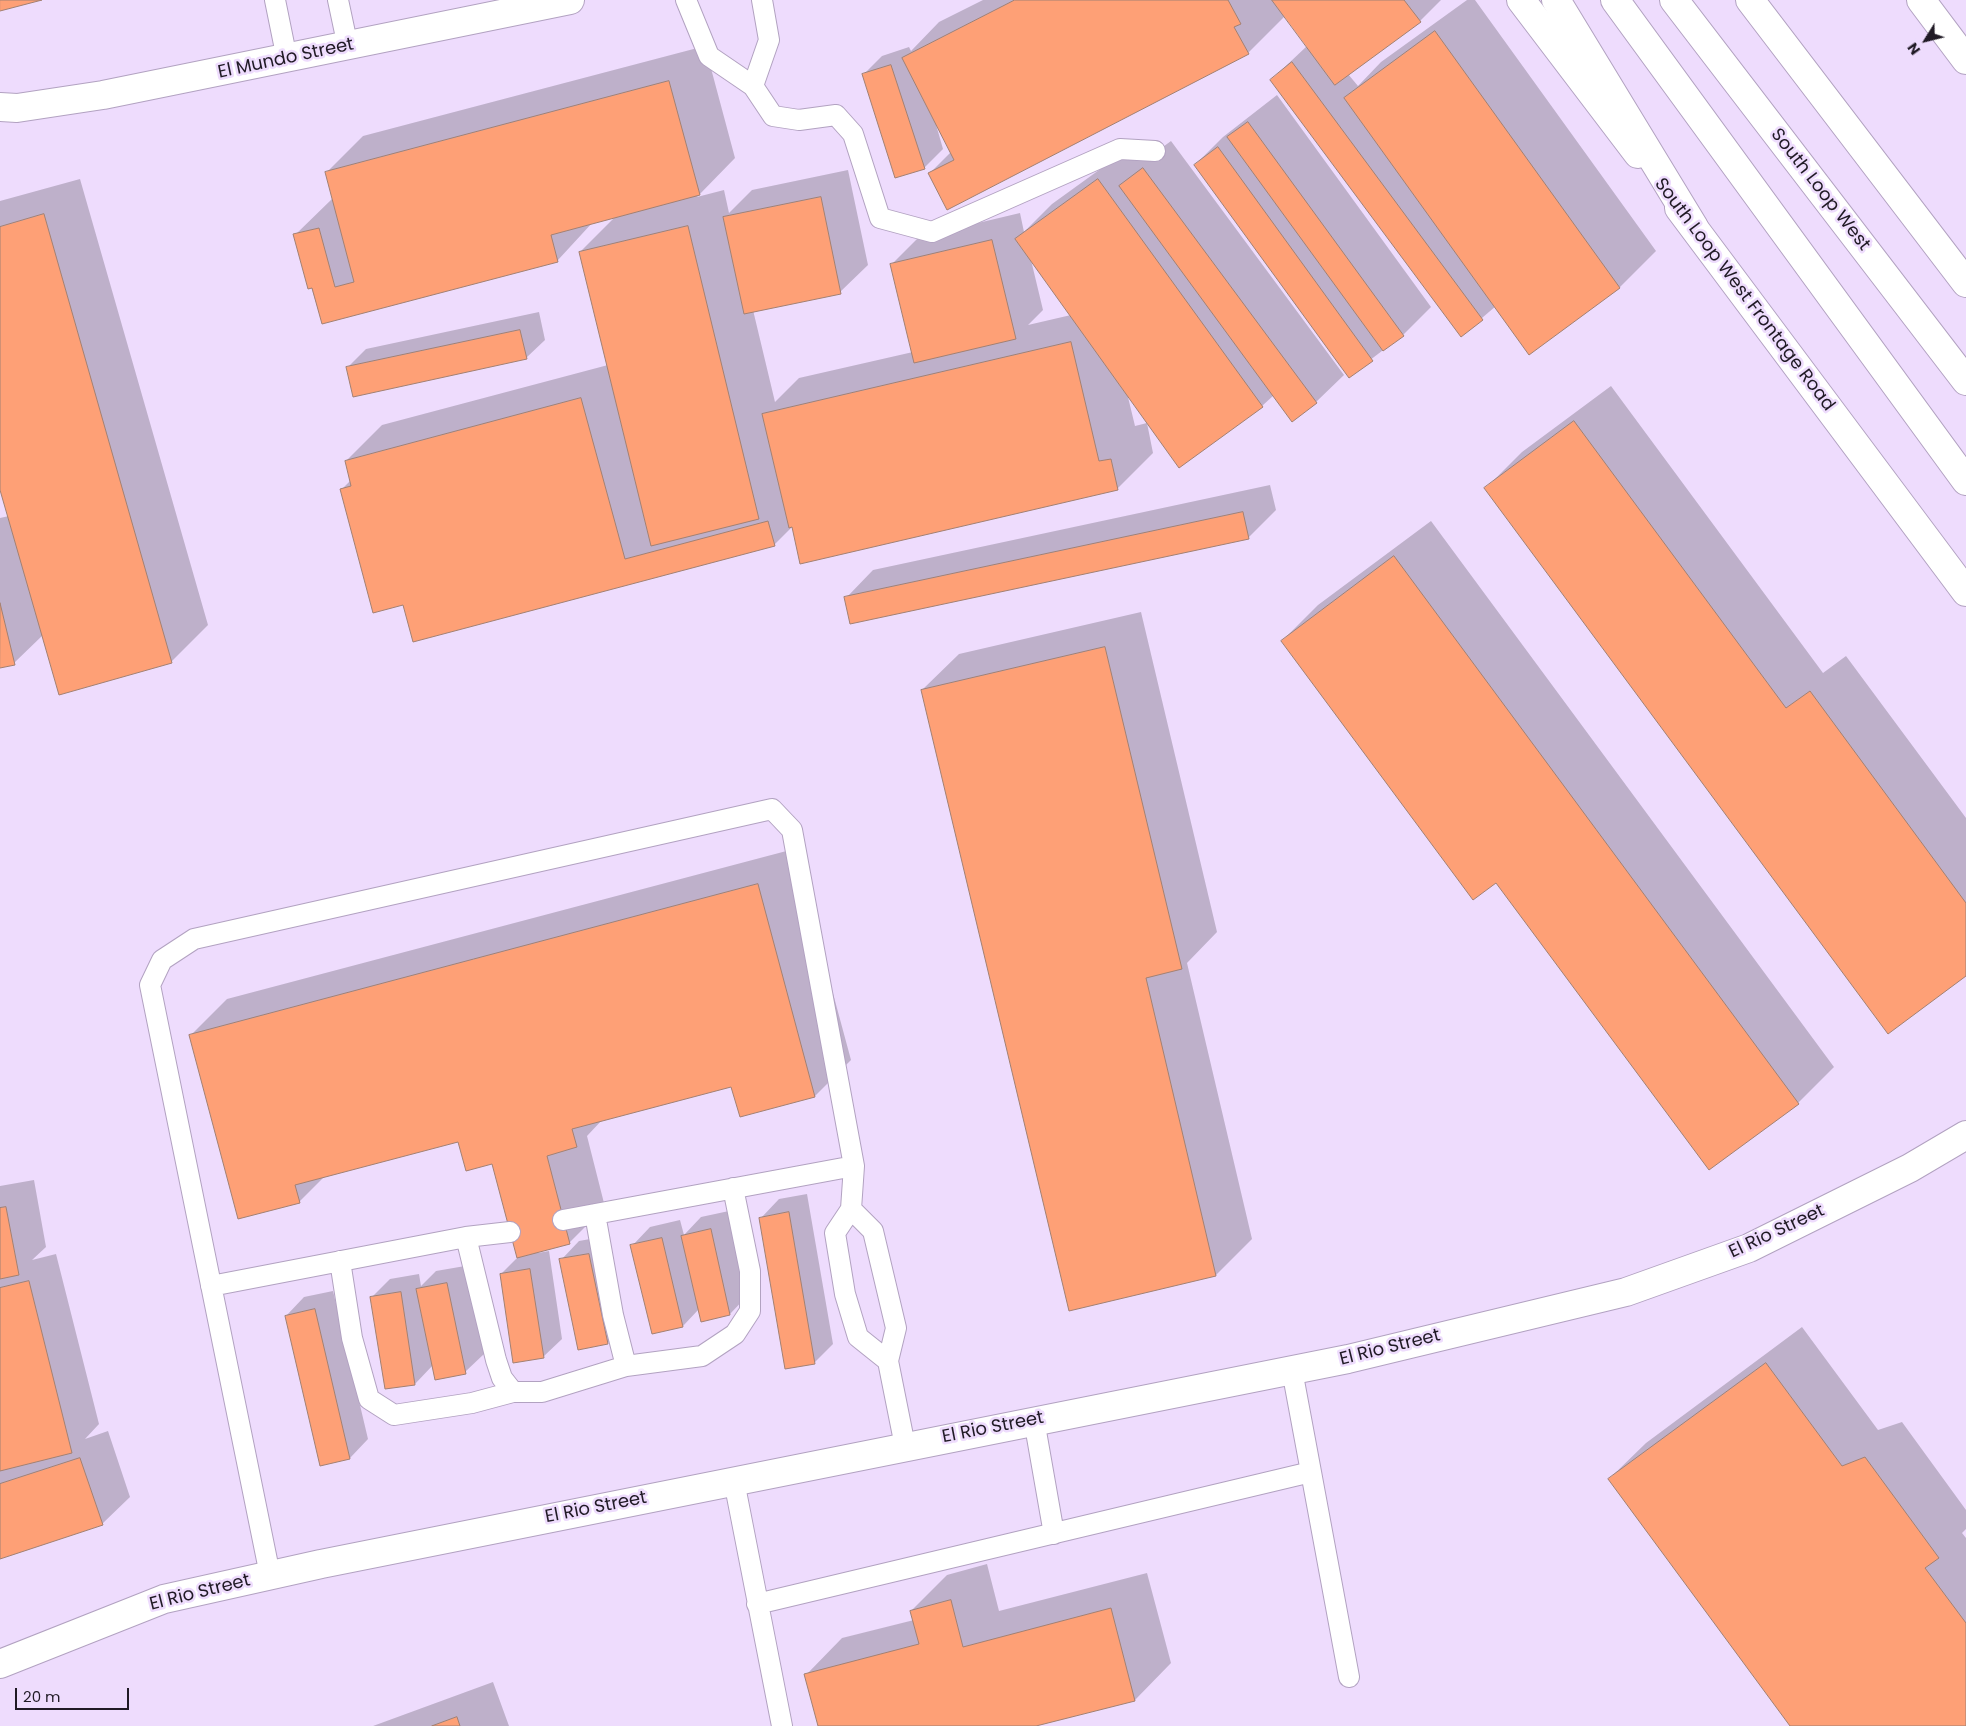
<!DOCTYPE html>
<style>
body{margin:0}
#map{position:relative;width:1966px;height:1726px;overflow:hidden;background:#eedcfd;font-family:Poppins,sans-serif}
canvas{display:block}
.north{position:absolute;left:1901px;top:15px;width:50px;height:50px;-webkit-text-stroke:4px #eedcfd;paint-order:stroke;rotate:234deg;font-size:14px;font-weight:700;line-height:20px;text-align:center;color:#201a25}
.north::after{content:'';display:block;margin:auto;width:18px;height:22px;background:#201a25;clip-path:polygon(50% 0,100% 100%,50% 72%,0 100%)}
.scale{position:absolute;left:15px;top:1688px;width:114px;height:22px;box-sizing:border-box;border:2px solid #201a25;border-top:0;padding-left:6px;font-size:15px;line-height:18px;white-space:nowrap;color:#201a25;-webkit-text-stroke:4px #eedcfd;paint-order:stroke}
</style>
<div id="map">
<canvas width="1966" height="1726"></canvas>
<div class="north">N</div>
<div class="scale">20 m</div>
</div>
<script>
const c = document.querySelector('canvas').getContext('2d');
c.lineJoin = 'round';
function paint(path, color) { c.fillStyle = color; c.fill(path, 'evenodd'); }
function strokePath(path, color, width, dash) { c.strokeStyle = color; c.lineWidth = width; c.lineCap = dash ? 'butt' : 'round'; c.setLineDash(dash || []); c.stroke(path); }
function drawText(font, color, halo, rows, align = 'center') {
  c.font = font + ' Poppins,sans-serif'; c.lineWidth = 5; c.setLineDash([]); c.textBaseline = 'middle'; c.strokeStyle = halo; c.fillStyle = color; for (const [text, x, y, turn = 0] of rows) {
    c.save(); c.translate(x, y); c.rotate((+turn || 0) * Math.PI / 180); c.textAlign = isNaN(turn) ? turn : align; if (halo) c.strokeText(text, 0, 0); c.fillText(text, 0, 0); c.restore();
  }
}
paint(new Path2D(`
 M983 0H1441L1420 21 1348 74 1358 86 1381 62 1467 0H1475L1656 251 1620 287 1496 306 1462 335 1271 80 1307 46 1285 16 1248 53 930 173 951 152 935 121 943 149 924 168 863 75 882 56 909 47 911 51 939 22Z
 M705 46 735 158 697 197 724 190 729 213 752 190 848 170 868 265 840 292 753 310 775 402 799 378 913 352 892 264 919 237 1020 213 1024 232 1052 204 1135 144 1148 158 1171 141 1344 375 1316 402 1274 395 1262 406 1127 393 1135 426 1147 423 1153 453 1117 489 793 526 774 545 404 604 341 490 351 480 346 461 382 425 608 365 580 252 616 216 593 222 558 260 322 322 295 235 333 198 327 172 363 136ZM1031 260 1071 315 1028 325 1043 310Z
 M1277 95 1431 307 1403 335 1349 376 1195 165 1223 137Z
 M80 179 208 625 172 661 59 693 43 635 14 663 0 667V518L9 516 0 486V201Z
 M539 312 545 340 526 358 347 368 366 349Z
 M1611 386 1823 673 1846 656 1966 818V974L1486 488 1522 452Z
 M1270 485 1276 510 1248 538 846 598 873 570Z
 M1431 521 1834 1067 1798 1103 1496 881 1282 641 1318 605Z
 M1141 612 1217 932 1187 963 1252 1239 1216 1275 1070 1309 922 690 959 654Z
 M794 849 851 1060 815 1096 740 1116 732 1085 603 1119 587 1136 605 1207 569 1243 537 1251 538 1253 549 1251 562 1339 543 1357 501 1274 518 1257 493 1163 459 1141 325 1176 299 1202 191 1035 227 999Z
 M34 1180 46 1247 32 1260 56 1254 99 1424 85 1439 108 1431 130 1497 102 1524 0 1558V1186Z
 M807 1194 833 1344 815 1362 786 1368 761 1218 779 1199Z
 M729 1211 748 1295 730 1314 699 1309 683 1326 632 1246 650 1227 680 1220 684 1235 701 1217Z
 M607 1236 626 1325 608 1343 561 1260 579 1241Z
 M465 1266 484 1354 465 1372 433 1365 415 1384 372 1297 390 1279 419 1274 421 1286 436 1271Z
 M333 1291 368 1439 350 1458 321 1464 286 1316 304 1297Z
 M1802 1327 1878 1430 1902 1422 1966 1510V1529L1962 1533 1966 1538V1726H1791L1609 1479 1646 1443Z
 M987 1564 999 1611 1147 1573 1171 1663 1135 1700 1031 1726H819L806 1675 842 1638 914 1620 911 1611 947 1575Z
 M493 1682 509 1726H373Z`), '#0003');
const building = new Path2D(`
 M0 0H42L0 11Z
 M1015 0H1228L1241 24 1234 27 1249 54 947 210 928 173 954 160 902 58Z
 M1272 0H1404L1421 22 1335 85Z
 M1435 31 1620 288 1529 355 1344 98Z
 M1292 62 1483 320 1461 337 1270 80Z
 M891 65 925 169 895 178 862 74Z
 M669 81 700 195 551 235 558 262 322 324 312 288 308 289 293 234 319 228 335 287 354 282 325 172Z
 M1248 122 1404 336 1383 351 1227 137Z
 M1218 147 1373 361 1349 378 1194 165Z
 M1143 168 1317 403 1292 422 1119 186Z
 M1098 179 1263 407 1179 468 1015 239Z
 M821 197 841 294 744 314 723 217Z
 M44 214 172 663 59 695 0 490V227Z
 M688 226 759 519 651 546 579 252Z
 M992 240 1016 339 914 363 890 264Z
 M520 330 527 359 353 397 346 367Z
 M1071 342 1099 461 1111 459 1118 490 800 564 792 527 789 528 762 414Z
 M581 398 625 559 768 521 775 546 413 642 403 605 373 613 340 489 351 486 345 461Z
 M1574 421 1786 708 1810 691 1966 903V976L1888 1034 1484 488Z
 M1243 512 1249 539 850 624 844 597Z
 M1394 556 1799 1104 1709 1170 1496 883 1473 900 1281 641Z
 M0 603 15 665 0 668Z
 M1105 647 1182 969 1146 978 1216 1276 1069 1311 921 690Z
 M758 884 815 1097 740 1117 731 1087 572 1129 577 1147 547 1156 570 1244 517 1258 492 1164 466 1171 458 1142 295 1185 300 1203 238 1219 189 1035Z
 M6 1207 19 1275 0 1279V1208Z
 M789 1212 815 1364 785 1369 759 1218Z
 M711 1229 730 1315 701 1322 681 1236Z
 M662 1238 683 1327 652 1334 630 1245Z
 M589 1254 608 1344 578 1350 559 1259Z
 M530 1269 544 1358 513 1363 500 1274Z
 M29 1281 72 1453 0 1471V1288Z
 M447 1283 466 1374 435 1380 416 1289Z
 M401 1292 415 1385 385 1389 370 1297Z
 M315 1309 350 1459 320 1466 285 1316Z
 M1766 1363 1842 1466 1865 1457 1939 1558 1925 1568 1966 1623V1726H1790L1608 1479Z
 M80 1458 103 1525 0 1559V1484Z
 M951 1600 963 1647 1111 1608 1135 1701 1036 1726H818L804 1674 919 1644 910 1611Z
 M457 1717 460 1726H432Z`);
paint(building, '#fea076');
strokePath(building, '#a28072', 1);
const lane = new Path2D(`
 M275 0 287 59
 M338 0 348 47
 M686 0 709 56 753 86 769 40 762 0
 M753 86 773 116 799 120 836 115 853 134 880 218 932 232 1120 149 1155 151
 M851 1209 873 1231 896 1328 888 1361 905 1446
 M595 1214 613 1315 626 1366 702 1356 735 1334 750 1311V1271L733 1188
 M563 1220 854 1166
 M466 1237 496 1360 502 1378 513 1392H542L626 1366
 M340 1261 352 1338 369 1399 394 1415 472 1403 513 1392
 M211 1286 466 1237 510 1232
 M1034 1420 1054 1534
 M1311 1472 1349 1677
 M734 1481 782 1726
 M270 1575 150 985 162 960 194 939 772 809 792 830 854 1166 851 1209 835 1233 845 1294 858 1337 888 1361
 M757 1604 1311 1472 1292 1370`);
const street = new Path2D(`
 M0 107 17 108 103 95 570 0
 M0 1664 164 1599 321 1564 1348 1359 1626 1292 1749 1248 1910 1168 1966 1135`);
const secondary = new Path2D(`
 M1521 0 1638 154
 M1679 208 1966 592`);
const highway = new Path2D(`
 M1556 0 1694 227
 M1615 0 1966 481
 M1674 0 1966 381
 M1750 0 1966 283
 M1921 0 1966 60`);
strokePath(lane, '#b2a2c1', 22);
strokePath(street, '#b2a2c1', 30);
strokePath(secondary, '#b2a2c1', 30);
strokePath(highway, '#b2a2c1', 30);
strokePath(lane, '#fff', 20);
strokePath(street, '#fff', 28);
strokePath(secondary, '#fff', 28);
strokePath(highway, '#fff', 28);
drawText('18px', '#201a25', '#eedcfd', [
 ["El Mundo Street",286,59,-12],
 ["South Loop West",1820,190,52],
 ["South Loop West Frontage Road",1744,295,53],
 ["El Rio Street",1777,1232,-25],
 ["El Rio Street",1390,1348,-14],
 ["El Rio Street",993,1428,-11],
 ["El Rio Street",596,1508,-11],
 ["El Rio Street",200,1593,-14]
]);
</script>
